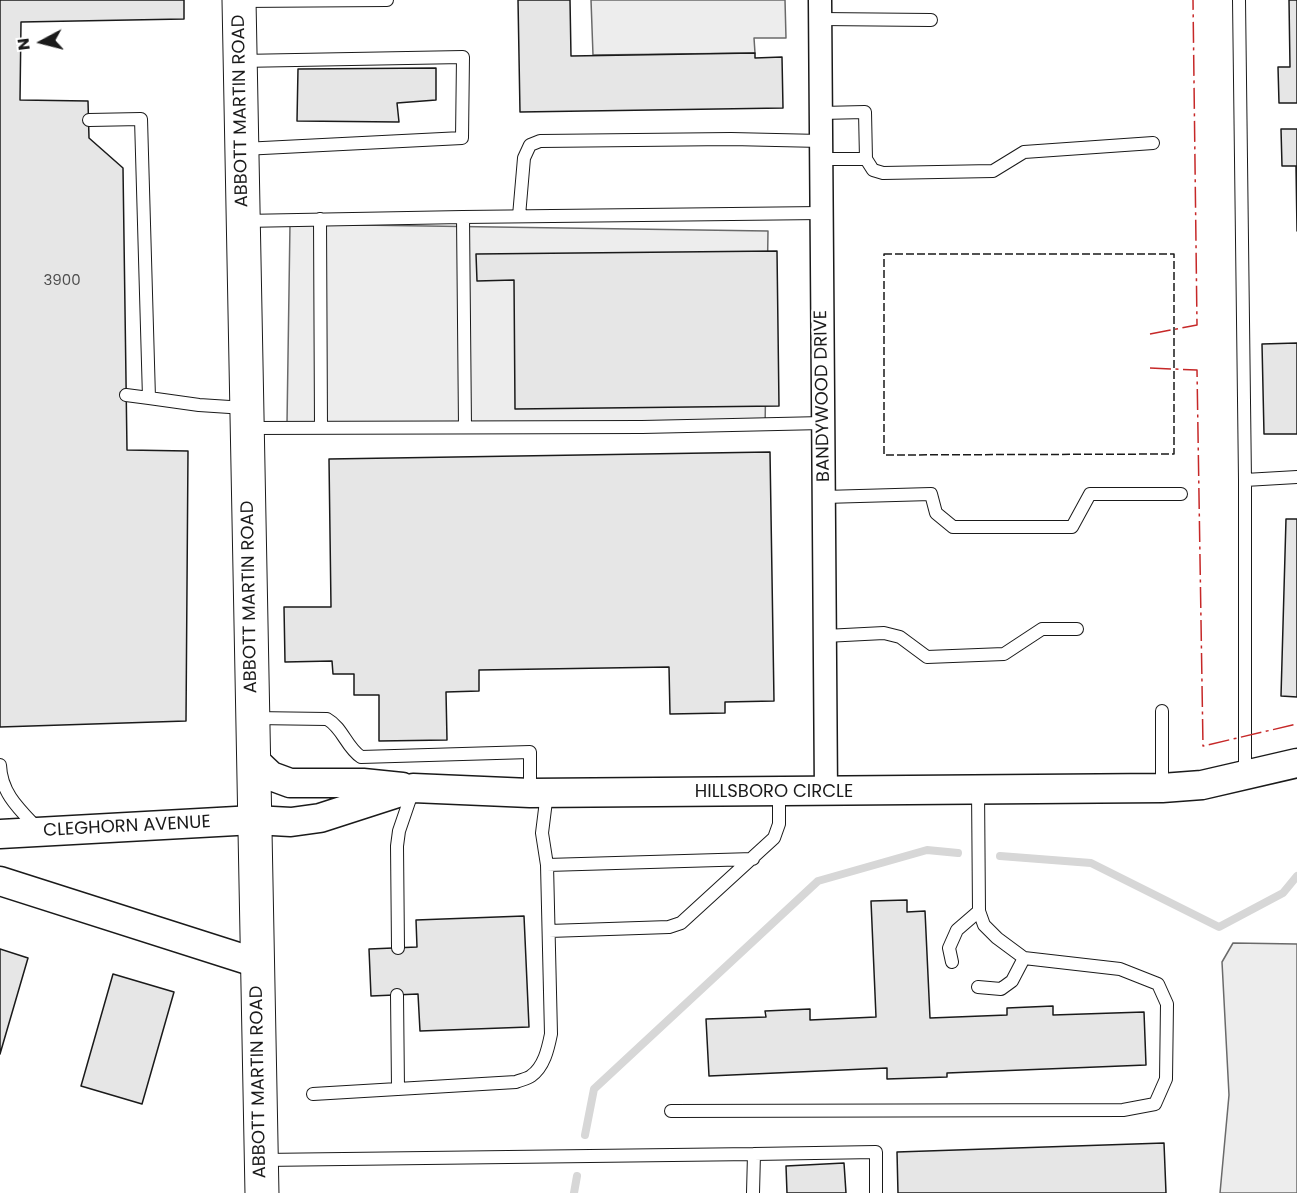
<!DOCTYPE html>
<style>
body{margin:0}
#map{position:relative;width:1297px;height:1193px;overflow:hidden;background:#fff;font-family:Poppins,sans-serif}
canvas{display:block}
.north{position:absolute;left:12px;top:12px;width:60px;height:60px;-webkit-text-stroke:4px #fff;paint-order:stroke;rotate:263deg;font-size:16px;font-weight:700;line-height:24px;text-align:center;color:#1a1a1a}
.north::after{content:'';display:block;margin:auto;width:21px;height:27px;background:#1a1a1a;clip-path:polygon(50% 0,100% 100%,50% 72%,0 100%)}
</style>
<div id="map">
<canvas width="1297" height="1193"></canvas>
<div class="north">N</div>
</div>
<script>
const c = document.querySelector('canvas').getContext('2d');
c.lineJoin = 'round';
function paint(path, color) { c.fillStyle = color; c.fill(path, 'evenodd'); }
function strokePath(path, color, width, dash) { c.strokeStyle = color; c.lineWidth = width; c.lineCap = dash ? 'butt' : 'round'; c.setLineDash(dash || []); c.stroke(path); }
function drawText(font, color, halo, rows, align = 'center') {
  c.font = font + ' Poppins,sans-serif'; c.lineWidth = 4.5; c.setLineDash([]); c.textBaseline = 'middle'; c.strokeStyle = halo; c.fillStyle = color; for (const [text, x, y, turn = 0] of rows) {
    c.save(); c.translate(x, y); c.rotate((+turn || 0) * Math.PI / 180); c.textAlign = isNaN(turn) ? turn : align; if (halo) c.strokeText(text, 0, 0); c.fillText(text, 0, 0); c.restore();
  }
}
const built = new Path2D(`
 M591 0H785L786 38H754L755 53 593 55Z
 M290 224 768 231 765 430 287 423Z
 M1233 943 1297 944V1193H1220L1229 1095 1222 962Z`);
paint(built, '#ededed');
strokePath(built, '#6a6a6a', 1.5);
strokePath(new Path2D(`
 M1000 856 1091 863 1219 927 1283 893 1297 876
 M585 1135 594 1089 818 881 927 850 958 853
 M574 1193 577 1176`), '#d7d7d7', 8);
const building = new Path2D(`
 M0 0H184V19L21 22 20 100 88 101 89 138 123 168 127 450 188 451 186 721 0 727Z
 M518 0H570L571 56 755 53V58L782 57 783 108 520 112Z
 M1289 0H1297V103H1279L1278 67H1290Z
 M436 68V100L397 103 399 122 297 121 298 69Z
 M1281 129H1297V231L1296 166H1282Z
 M777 251 779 406 515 409 514 280 477 281 476 254Z
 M1297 343V434H1264L1262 344Z
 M770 452 774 701 725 702V713L670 714 669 667 479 670V691L446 692 447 740 379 741V695H354V674H333L332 661 285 662 284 607H331L329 459Z
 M1286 519H1297V697L1281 696Z
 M907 900V912L925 911 930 1018 1007 1015V1008L1053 1006V1015L1144 1012 1146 1065 947 1073V1077L887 1079V1068L709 1076 706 1019 766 1017 765 1011 810 1009V1020L876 1017 871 901Z
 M524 916 529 1027 420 1031 418 994 371 996 369 949 417 947 416 920Z
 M0 949 28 958 0 1054Z
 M113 974 174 992 142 1104 81 1086Z
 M1164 1143 1166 1193H898L897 1152Z
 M844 1163 846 1193H787L786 1166Z`);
paint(building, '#e6e6e6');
strokePath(building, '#1a1a1a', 1.5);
const service = new Path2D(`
 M1239 0 1245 480
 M240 1 387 0
 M820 19 931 20
 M240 61 463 57 462 138 243 149
 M821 113 865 112 866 159H821
 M89 120 141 119 149 398 199 405 245 408
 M866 159 873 170 883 173 993 171 1024 152 1153 143
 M519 216 524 158 530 145 540 141 731 139 821 141
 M463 217 821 213
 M320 219 321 428
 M243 221 463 217 465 427
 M126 395 149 398
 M248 428 642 427 823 423
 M824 497 931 494 936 513 953 527H1072L1090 494H1181
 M825 636 884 633 900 637 927 657 1004 654 1042 629H1077
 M1162 711V788
 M254 718 327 719C343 728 346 747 361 757L530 752V793
 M0 765C1 793 19 809 38 829
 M1245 775V480L1297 477
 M547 865 753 859
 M549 931 669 927 681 923 774 838 779 824V792
 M398 948 397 846 399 831 413 790
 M952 962 949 948 957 930 979 911
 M978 987 1001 989 1012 981 1024 958
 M397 995 398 1088
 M313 1094 516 1082C520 1080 527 1079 531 1076 544 1067 548 1049 551 1034L547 865 542 833 547 793
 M671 1111 1123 1110 1155 1104 1166 1079 1167 1004 1158 984 1120 969 1024 958 997 938 984 925 979 911 978 789
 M754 1154 876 1152V1193
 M262 1160 754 1154 753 1193`);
const minor = new Path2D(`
 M820 0 826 792`);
const tertiary = new Path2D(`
 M253 759 271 776 290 783H363L402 787
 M0 834 254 820 291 822 320 818 413 788 530 793 1162 788 1202 785 1297 763
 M0 881 257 963`);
const secondary = new Path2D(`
 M239 0 262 1193`);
strokePath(service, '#1a1a1a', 14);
strokePath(minor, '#1a1a1a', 25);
strokePath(tertiary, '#1a1a1a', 31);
strokePath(secondary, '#1a1a1a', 35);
strokePath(service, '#fff', 12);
strokePath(minor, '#fff', 22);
strokePath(tertiary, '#fff', 28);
strokePath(secondary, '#fff', 33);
strokePath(new Path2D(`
 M884 254H1174V454L884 455Z`), '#1a1a1a', 1.5, [8, 3]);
strokePath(new Path2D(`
 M1150 334 1197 325 1193 0
 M1150 368 1197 370 1203 746 1297 724`), '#c62828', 1.5, [21, 4.5, 3, 4.5]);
drawText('15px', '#4d4d4d', null, [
 ["3900",62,281]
]);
drawText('18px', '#1a1a1a', '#fff', [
 ["ABBOTT MARTIN ROAD",241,111,-91],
 ["BANDYWOOD DRIVE",823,396,-91],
 ["ABBOTT MARTIN ROAD",250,597,-91],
 ["HILLSBORO CIRCLE",774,792],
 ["CLEGHORN AVENUE",127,827,-3],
 ["ABBOTT MARTIN ROAD",259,1082,-91]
]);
</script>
